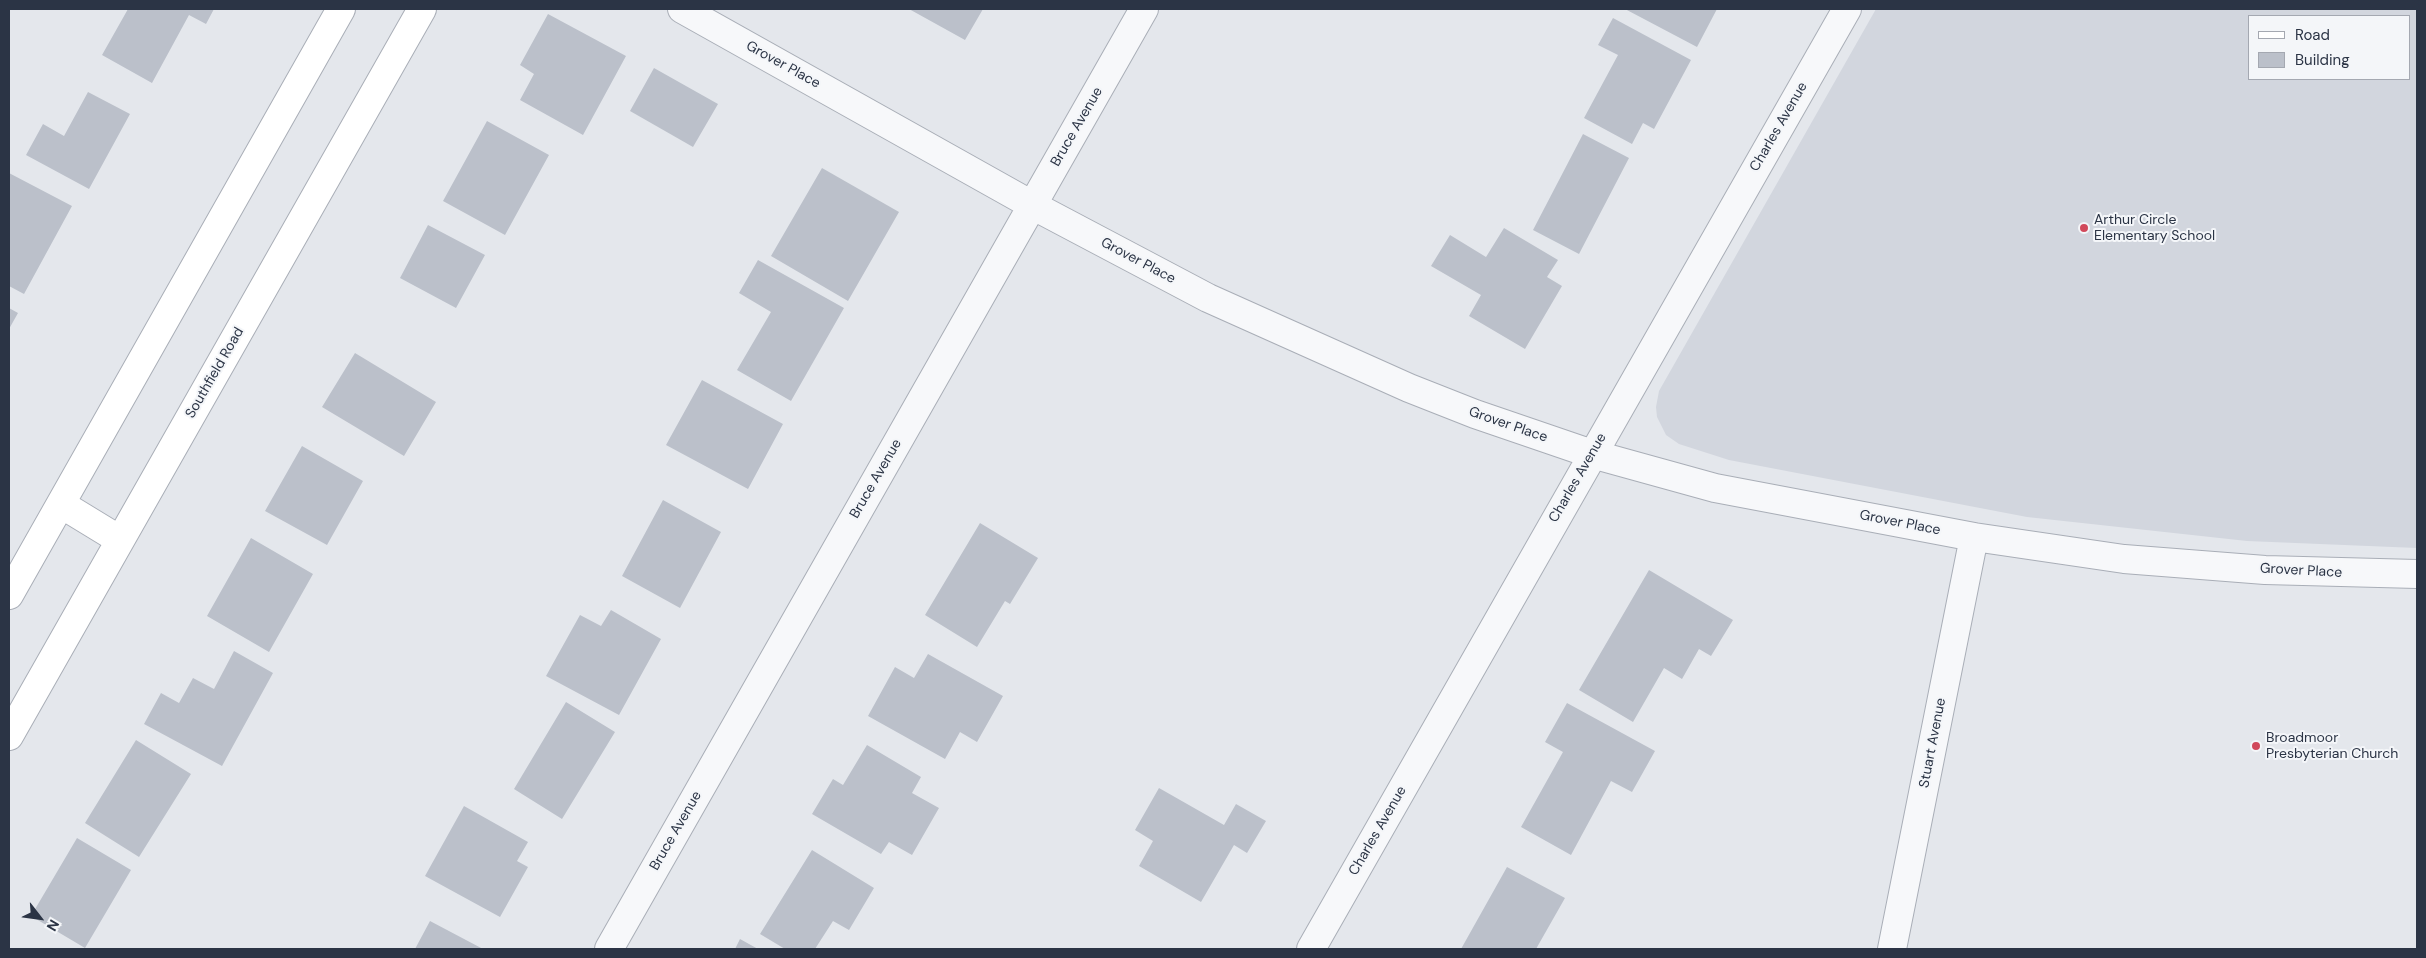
<!DOCTYPE html>
<style>
body{margin:0}
#map{position:relative;width:2426px;height:958px;overflow:hidden;background:#e4e7ec;font-family:"DM Sans",sans-serif}
canvas{display:block}
.frame{position:absolute;inset:0;border:10px solid #2b3445;pointer-events:none}
.legend{position:absolute;left:2248px;top:15px;width:162px;height:65px;box-sizing:border-box;background:#f4f6f9;border:1px solid #a4a8b1;margin:0;padding:6px 9px;list-style:none;font-size:15px;color:#2b3445}
.legend li{display:flex;align-items:center;gap:10px;height:25px}
.legend b{width:25px;border:1px solid #a4a8b1}
.north{position:absolute;left:15px;top:893px;width:50px;height:50px;-webkit-text-stroke:4px #f4f6f9;paint-order:stroke;rotate:120deg;font-size:14px;font-weight:700;line-height:20px;text-align:center;color:#2b3445}
.north::after{content:'';display:block;margin:auto;width:18px;height:22px;background:#2b3445;clip-path:polygon(50% 0,100% 100%,50% 72%,0 100%)}
</style>
<div id="map">
<canvas width="2426" height="958"></canvas>
<div class="frame"></div>
<ul class="legend">
<li><b style="height:6px;background:#fff"></b>Road</li>
<li><b style="height:14px;background:#bbc0ca"></b>Building</li>
</ul>
<div class="north">N</div>
</div>
<script>
const c = document.querySelector('canvas').getContext('2d');
c.lineJoin = 'round';
function paint(path, color) { c.fillStyle = color; c.fill(path, 'evenodd'); }
function strokePath(path, color, width, dash) { c.strokeStyle = color; c.lineWidth = width; c.lineCap = dash ? 'butt' : 'round'; c.setLineDash(dash || []); c.stroke(path); }
function drawText(font, color, halo, rows, align = 'center') {
  c.font = font + ' "DM Sans",sans-serif'; c.lineWidth = 4; c.setLineDash([]); c.textBaseline = 'middle'; c.strokeStyle = halo; c.fillStyle = color; for (const [text, x, y, turn = 0] of rows) {
    c.save(); c.translate(x, y); c.rotate((+turn || 0) * Math.PI / 180); c.textAlign = isNaN(turn) ? turn : align; if (halo) c.strokeText(text, 0, 0); c.fillText(text, 0, 0); c.restore();
  }
}
paint(new Path2D(`
 M1876 9H2417V548L2247 541 2027 517 1729 460 1679 444 1666 435 1657 417 1656 407 1659 391ZM2250 16H2410V79H2250Z`), '#d2d6de');
paint(new Path2D(`
 M128 9H214L206 24 189 15 152 83 102 55Z
 M909 9H983L965 40Z
 M1625 9H1717L1697 47Z
 M548 14 626 56 583 135 520 100 534 74 520 65Z
 M1613 18 1691 60 1654 129 1643 123 1632 144 1584 118 1618 55 1598 45Z
 M654 68 718 104 693 147 630 111Z
 M88 92 130 114 89 189 26 155 43 124 64 136Z
 M487 121 549 155 505 235 443 201Z
 M1583 134 1629 158 1579 254 1533 230Z
 M822 168 899 212 848 301 771 256Z
 M9 173 72 206 24 294 9 286Z
 M428 225 485 255 456 308 400 278Z
 M1504 228 1558 260 1547 277 1562 286 1525 349 1469 316 1481 295 1431 266 1450 235 1486 257Z
 M758 260 844 308 791 401 737 370 771 312 739 293Z
 M9 308 18 313 9 329Z
 M355 353 436 402 404 456 322 407Z
 M702 380 783 424 748 489 666 445Z
 M302 446 363 481 327 545 265 511Z
 M663 500 721 532 680 608 622 576Z
 M980 523 1038 558 1010 604 1005 601 977 647 925 615Z
 M251 538 313 574 269 652 207 616Z
 M1649 570 1733 620 1711 656 1699 649 1682 679 1664 668 1633 722 1579 690Z
 M611 610 661 639 619 715 546 676 580 615 601 626Z
 M234 651 273 673 222 766 144 724 161 693 179 703 193 678 214 689Z
 M928 654 1003 696 977 742 960 732 945 759 868 716 895 667 914 678Z
 M566 702 615 732 562 819 514 789Z
 M1567 703 1655 751 1632 792 1611 781 1571 855 1521 827 1563 752 1545 742Z
 M136 740 191 774 139 857 85 823Z
 M867 745 921 777 912 793 939 808 912 855 889 842 881 854 812 814 833 779 843 785Z
 M1159 788 1224 825 1236 804 1266 821 1247 853 1234 845 1201 902 1139 866 1153 841 1135 830Z
 M464 806 528 842 517 861 528 867 500 917 425 876Z
 M77 838 131 870 85 948 31 916Z
 M812 850 874 888 849 930 833 921 815 949H785L760 934Z
 M1507 867 1565 898 1536 949H1461Z
 M430 921 483 949H415Z
 M740 939 758 949H735Z`), '#bbc0ca');
const street = new Path2D(`
 M682 9 1032 205 1208 298 1409 388 1475 414 1592 454 1715 488 1974 537 2124 559 2265 570 2417 574
 M609 949 1144 9
 M1311 949 1847 9
 M1892 949 1974 537`);
const secondary = new Path2D(`
 M61 504 120 540
 M9 595 341 9
 M9 736 422 9`);
strokePath(street, '#a9aeb7', 30);
strokePath(secondary, '#a9aeb7', 30);
strokePath(street, '#f7f8fa', 28);
strokePath(secondary, '#fff', 28);
for (const [x, y, r, color] of [
 [2084,228,5,"#d1495b"],
 [2256,746,5,"#d1495b"]
]) { const dot = new Path2D(); dot.arc(x, y, r, 0, 2 * Math.PI); c.fillStyle = color; c.fill(dot); strokePath(dot, '#f4f6f9', 2); }
drawText('14px', '#2b3445', '#f4f6f9', [
 ["Grover Place",783,65,29],
 ["Bruce Avenue",1077,127,-60],
 ["Charles Avenue",1779,127,-60],
 ["Grover Place",1138,261,28],
 ["Southfield Road",215,373,-60],
 ["Grover Place",1508,425,19],
 ["Charles Avenue",1578,478,-60],
 ["Bruce Avenue",876,479,-60],
 ["Grover Place",1900,523,11],
 ["Grover Place",2301,571,3],
 ["Stuart Avenue",1933,743,-79],
 ["Bruce Avenue",676,831,-60],
 ["Charles Avenue",1378,831,-60]
]);
drawText('14px', '#2b3445', '#f4f6f9', [
 ["Arthur Circle",2094,220],
 ["Elementary School",2094,236],
 ["Broadmoor",2266,738],
 ["Presbyterian Church",2266,754]
], 'left');
</script>
